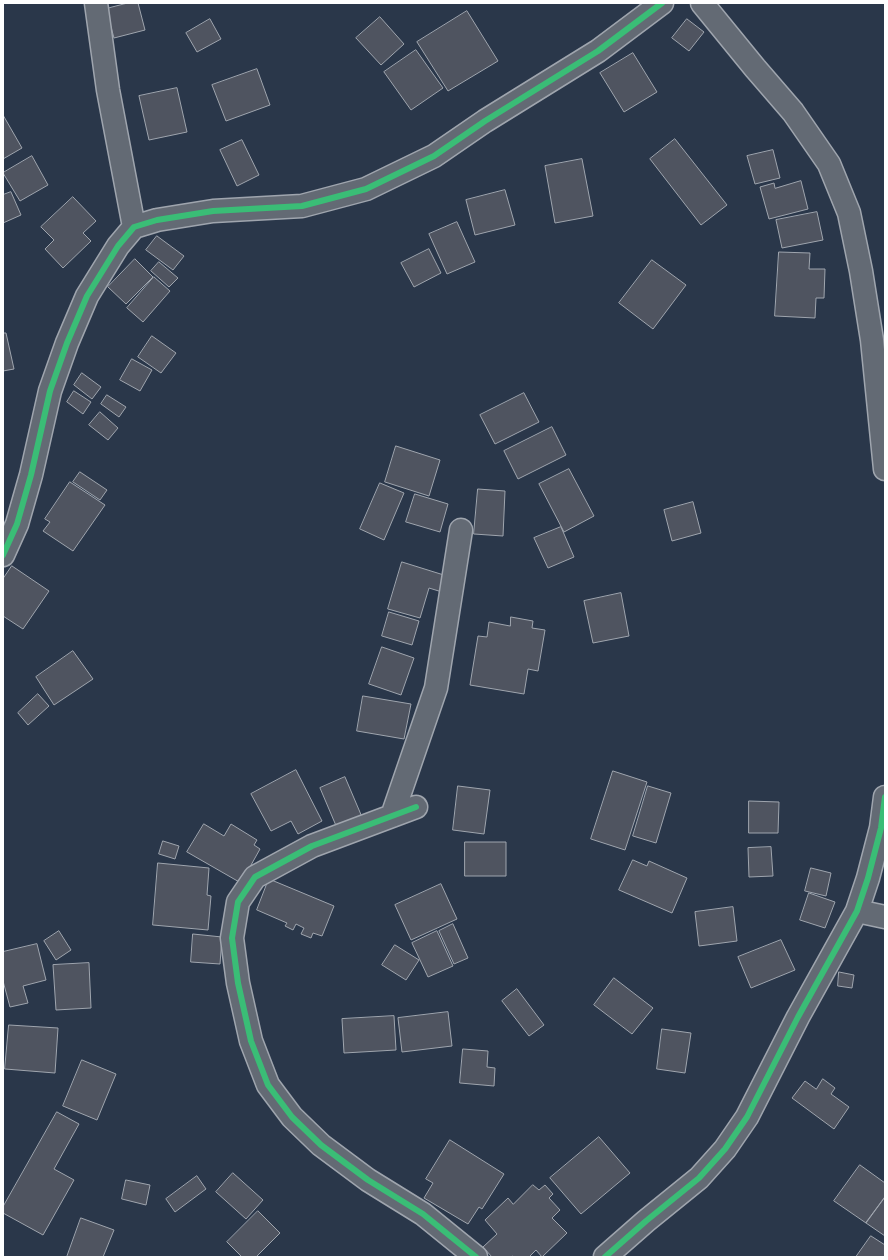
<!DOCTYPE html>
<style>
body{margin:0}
#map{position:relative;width:888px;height:1260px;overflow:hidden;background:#2a374a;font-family:Dekko,sans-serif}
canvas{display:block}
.frame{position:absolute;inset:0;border:4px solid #fff;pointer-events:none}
</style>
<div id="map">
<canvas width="888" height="1260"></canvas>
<div class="frame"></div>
</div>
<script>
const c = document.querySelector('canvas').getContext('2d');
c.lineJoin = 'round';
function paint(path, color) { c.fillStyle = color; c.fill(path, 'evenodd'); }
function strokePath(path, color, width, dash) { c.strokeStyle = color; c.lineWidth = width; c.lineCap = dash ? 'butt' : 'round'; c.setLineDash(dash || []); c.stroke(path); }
const building = new Path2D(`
 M128 3H138L145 30 114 38 106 9Z
 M467 11 498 61 448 91 417 42Z
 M380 17 404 44 381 65 356 38Z
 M210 19 221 39 197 52 186 33Z
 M687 19 704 32 689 51 672 38Z
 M416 50 443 88 411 110 384 72Z
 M633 53 657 92 624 112 600 73Z
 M257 69 270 105 226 121 212 85Z
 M177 88 187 132 149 140 139 96Z
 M3 115 22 148 3 159Z
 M675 139 727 205 701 225 650 159Z
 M242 140 259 175 237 186 220 150Z
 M773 150 780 178 755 184 747 156Z
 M32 156 48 185 20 201 3 173Z
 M582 159 593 216 555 223 545 166Z
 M801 181 808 209 769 219 760 187 774 183 775 188Z
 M505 190 515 225 475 235 466 200Z
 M11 192 21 215 3 223V195Z
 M73 197 96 221 83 233 91 241 63 268 45 249 54 240 41 227Z
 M817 212 823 240 782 248 776 220Z
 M457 222 475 262 447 274 429 234Z
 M157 236 184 256 173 270 146 250Z
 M429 249 441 273 414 287 401 263Z
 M779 252 810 253 809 269H825L824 298H816L815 318 775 316Z
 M135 259 153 277 126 304 108 287Z
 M652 260 686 285 653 329 619 303Z
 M159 262 178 278 169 287 151 271Z
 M154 277 170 291 143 322 127 308Z
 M3 333H6L14 369 3 371Z
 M152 336 176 353 161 373 138 357Z
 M132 359 152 370 140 391 120 380Z
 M82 373 101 387 92 399 74 385Z
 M74 391 91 402 83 414 67 402Z
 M524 393 539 422 495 444 480 415Z
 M107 395 126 407 119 417 101 404Z
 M100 412 118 428 108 440 89 425Z
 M552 427 566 455 518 479 504 451Z
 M396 446 440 460 429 496 385 482Z
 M569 469 594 516 564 532 539 484Z
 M80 472 107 490 100 500 73 482Z
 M70 482 105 505 73 551 43 531 50 522 45 519Z
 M380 483 404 493 384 540 360 529Z
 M478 489 505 491 503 536 474 534Z
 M415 494 448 504 440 532 406 522Z
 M693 502 701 533 672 541 664 510Z
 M561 527 574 557 548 568 534 538Z
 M402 562 447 576 442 592 429 588 420 618 388 609Z
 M12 566 49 591 23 629 3 616V579Z
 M621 593 629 636 593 643 584 601Z
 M389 612 419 621 412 645 382 636Z
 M511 617 533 621 532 628 545 630 538 671 528 669 524 694 470 685 478 636 487 637 489 622 510 626Z
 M382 647 414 658 401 695 369 684Z
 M73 651 93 679 54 705 36 677Z
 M38 694 49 706 28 725 18 713Z
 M363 696 411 704 404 739 357 731Z
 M296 770 322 821 298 834 291 821 271 831 251 794Z
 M613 771 647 782 625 850 591 839Z
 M345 777 362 817 337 828 320 788Z
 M458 786 490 790 484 834 453 830Z
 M648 786 671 793 656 843 633 836Z
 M749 801 779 802 778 833H749Z
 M204 824 224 836 231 824 257 840 254 845 260 849 241 883 187 852Z
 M163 841 179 846 175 859 159 854Z
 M465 842H506V876H465Z
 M771 847 773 876 749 877 748 848Z
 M633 860 647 866 649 861 687 878 672 913 619 890Z
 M158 863 209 868 207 895 211 896 208 930 153 925Z
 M811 868 831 873 826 896 805 891Z
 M269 879 334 906 322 936 313 933 311 938 301 934 304 928 296 924 293 930 285 926 287 923 257 910Z
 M441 884 457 919 411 940 395 905Z
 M809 893 835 902 825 928 800 920Z
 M733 907 737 941 699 946 695 912Z
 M453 924 468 958 454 964 439 931Z
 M59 931 71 950 56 960 44 941Z
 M437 931 453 966 428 977 412 943Z
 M193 934 222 937 220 964 191 962Z
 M781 940 795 970 751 988 738 957Z
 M37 944 46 980 23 986 28 1003 10 1007 3 981V952Z
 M395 945 419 960 406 980 382 965Z
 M89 963 91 1008 56 1010 53 965Z
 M839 972 854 975 852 988 838 986Z
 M614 978 653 1008 632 1034 594 1005Z
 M517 989 544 1025 529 1036 502 1001Z
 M448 1012 452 1046 402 1052 398 1018Z
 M394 1016 396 1050 344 1053 342 1019Z
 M9 1025 58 1028 55 1073 5 1069Z
 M662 1029 691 1033 685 1073 657 1069Z
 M463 1049 488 1051 487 1067 495 1068 494 1086 460 1083Z
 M82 1060 116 1074 97 1120 63 1106Z
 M823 1079 835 1088 831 1094 849 1107 834 1129 792 1098 805 1081 816 1089Z
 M57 1112 79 1124 54 1169 74 1180 43 1235 3 1213V1207Z
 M599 1137 630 1173 581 1214 550 1178Z
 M450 1140 504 1174 482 1209 479 1207 468 1224 424 1198 433 1183 426 1179Z
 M860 1165 885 1183V1197L866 1223 834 1201Z
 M233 1173 263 1200 246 1219 216 1192Z
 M197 1176 206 1189 175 1212 166 1199Z
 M126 1180 150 1185 146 1205 122 1199Z
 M533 1185 539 1190 545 1185 553 1194 549 1198 560 1210 552 1218 567 1233 542 1257 536 1250 529 1257H514L513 1256 511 1257H492L483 1247 497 1234 485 1220 508 1198 513 1204Z
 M885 1197V1236L866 1223Z
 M258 1211 280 1233 256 1257H242L227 1242Z
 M81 1218 114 1230 103 1257H67Z
 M871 1236 885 1245V1257H856Z`);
paint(building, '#4f5460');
strokePath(building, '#9fa5ae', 1);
const minor = new Path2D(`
 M96 3 108 90 134 227
 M702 3 755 68 793 112 829 164 849 213 861 271 872 340 885 469
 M3 555 17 524 31 475 50 391 67 343 87 296 118 246 134 227 157 220 213 211 302 206 366 189 434 156 485 121 598 51 662 3
 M416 807 312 846 255 877 238 902 232 938 238 983 251 1041 268 1085 292 1117 321 1145 368 1180 423 1214 476 1257
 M392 816 436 688 461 530
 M857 911 885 917
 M605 1257 646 1221 699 1178 725 1149 747 1117 798 1017 857 911 868 878 881 828 885 797`);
strokePath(minor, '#9fa5ae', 25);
strokePath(minor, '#636a74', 22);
strokePath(new Path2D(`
 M3 555 17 524 31 475 50 391 67 343 87 296 118 246 134 227 157 220 213 211 302 206 366 189 434 156 485 121 598 51 662 3
 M416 807 312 846 255 877 238 902 232 938 238 983 251 1041 268 1085 292 1117 321 1145 368 1180 423 1214 476 1257
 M605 1257 646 1221 699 1178 725 1149 747 1117 798 1017 857 911 868 878 881 828 885 797`), '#3abd76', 6);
</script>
